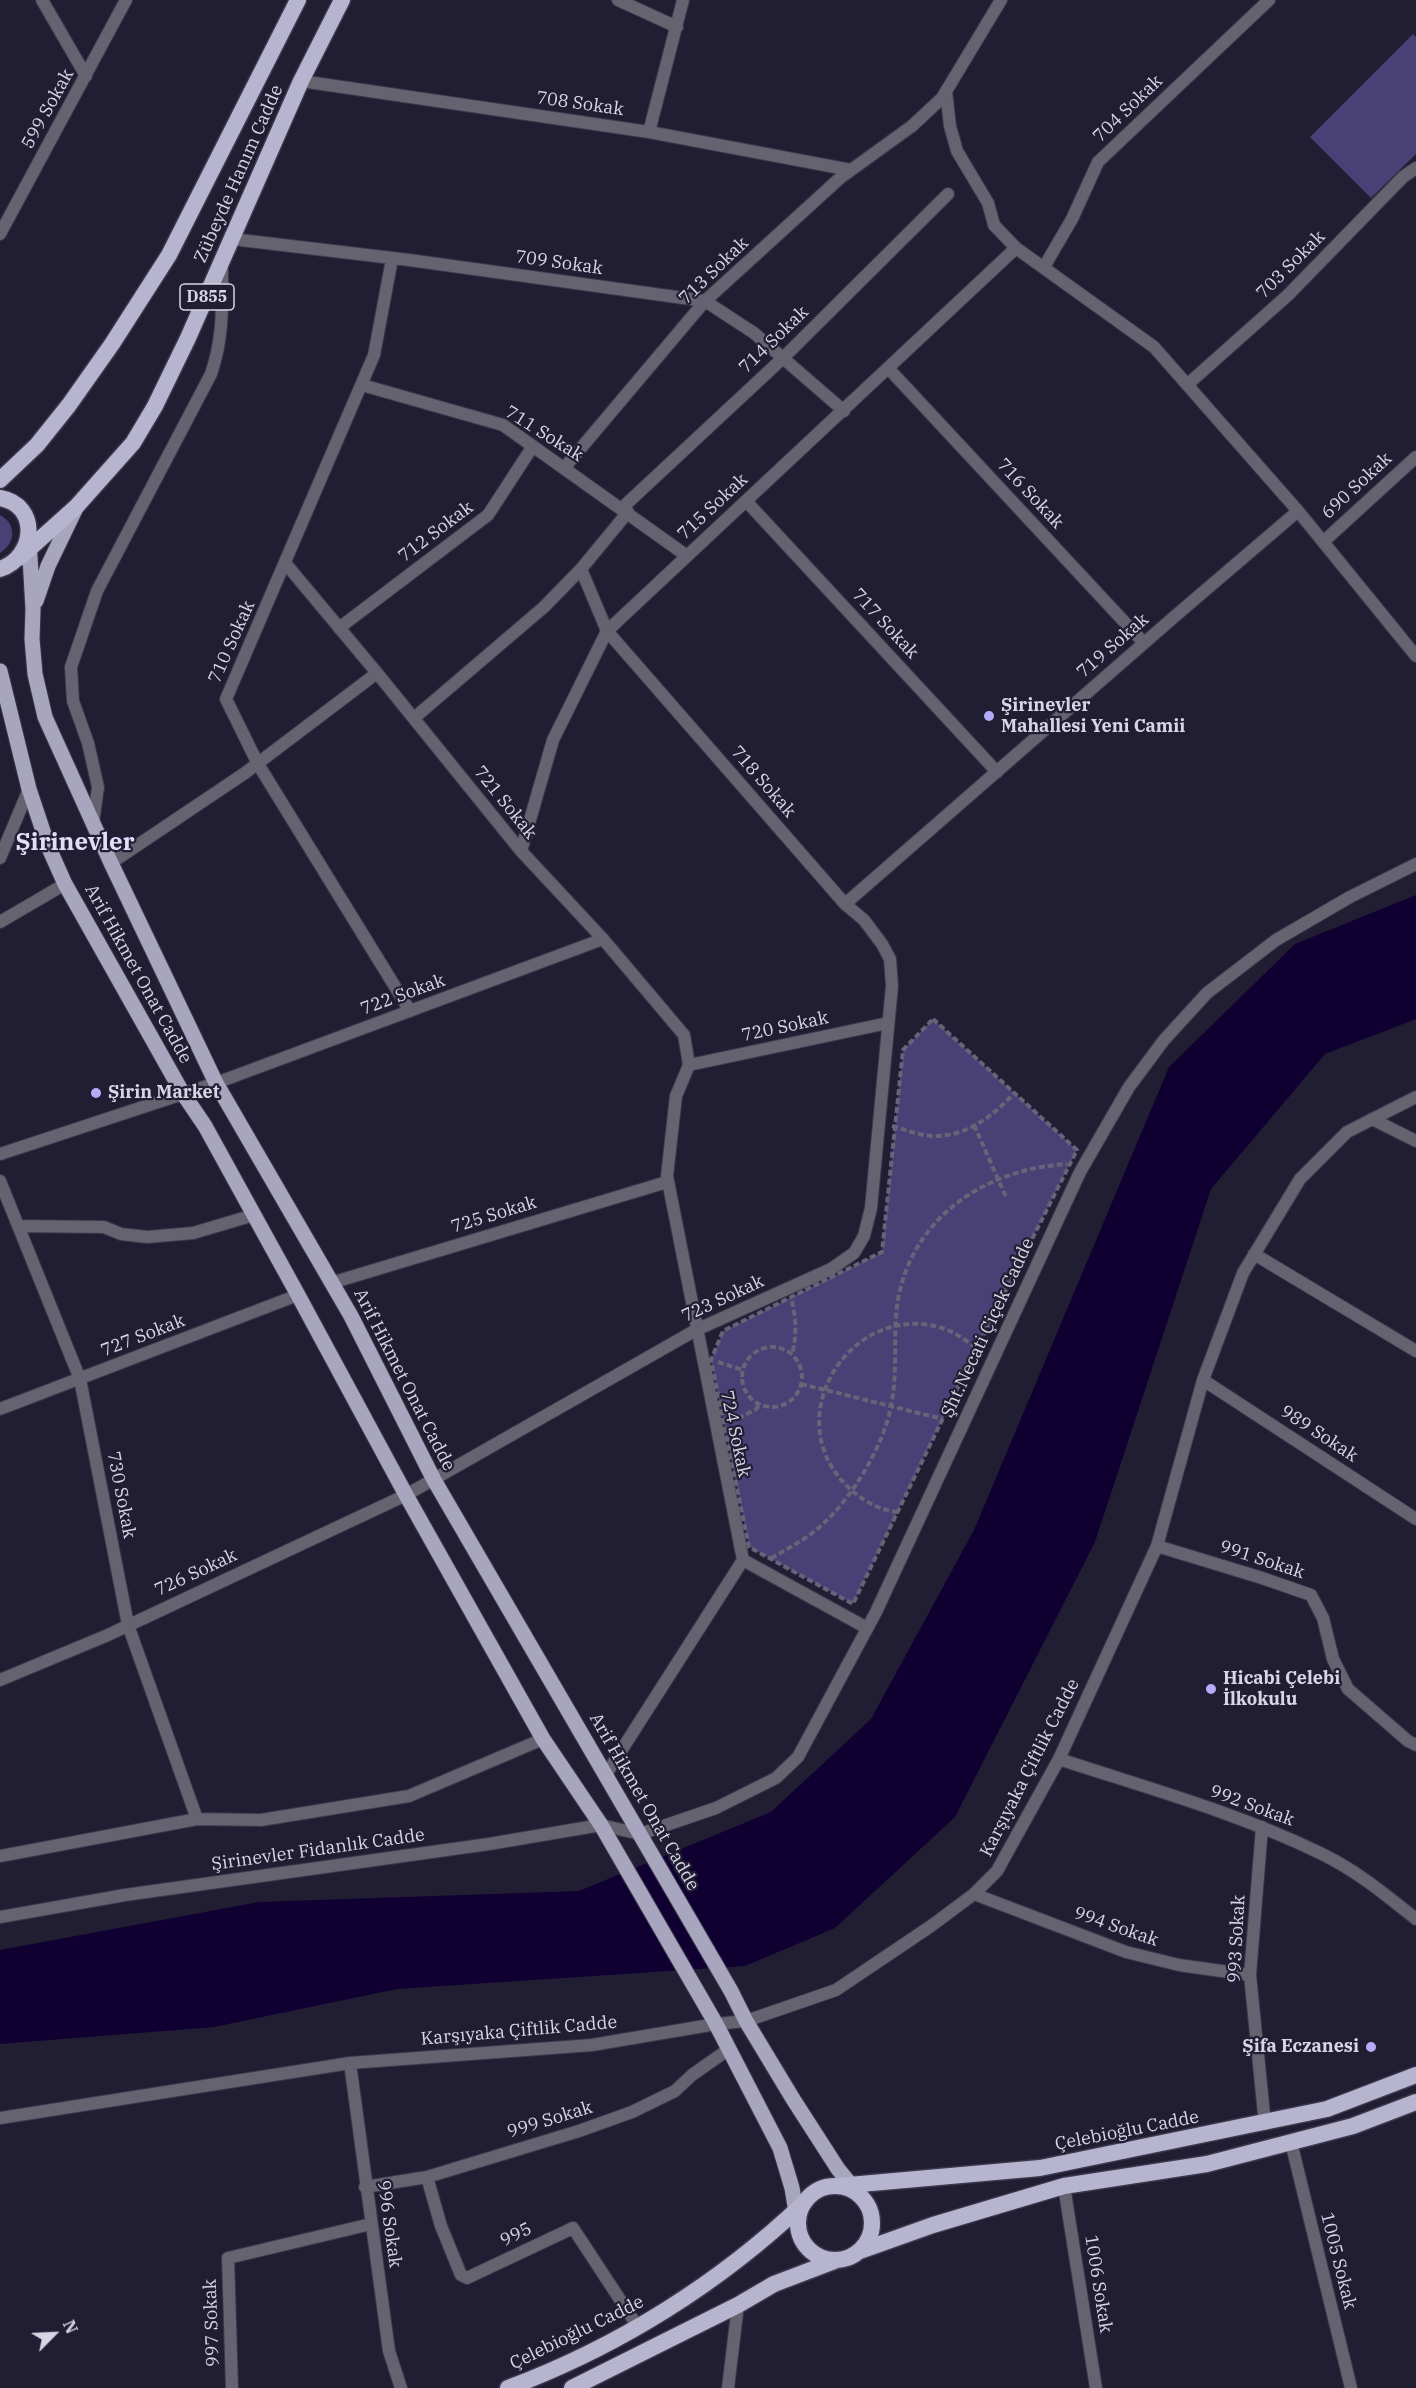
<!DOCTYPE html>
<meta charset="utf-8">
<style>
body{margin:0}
#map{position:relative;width:1416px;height:2388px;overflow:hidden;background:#211e33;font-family:"IBM Plex Serif",serif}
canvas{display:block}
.north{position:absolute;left:24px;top:2304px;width:60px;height:60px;-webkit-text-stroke:4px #211e33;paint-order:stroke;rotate:66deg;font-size:16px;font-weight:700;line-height:24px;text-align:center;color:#d7d6e5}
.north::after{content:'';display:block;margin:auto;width:21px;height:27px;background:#d7d6e5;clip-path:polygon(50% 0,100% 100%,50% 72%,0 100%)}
</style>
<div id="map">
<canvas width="1416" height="2388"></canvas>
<div class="north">N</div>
</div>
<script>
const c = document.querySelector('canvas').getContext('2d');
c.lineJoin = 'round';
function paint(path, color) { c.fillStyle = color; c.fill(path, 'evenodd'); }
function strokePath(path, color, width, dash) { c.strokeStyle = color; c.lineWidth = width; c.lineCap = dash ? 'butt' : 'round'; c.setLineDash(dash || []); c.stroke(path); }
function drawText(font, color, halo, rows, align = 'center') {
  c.font = font + ' "IBM Plex Serif",serif'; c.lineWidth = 4.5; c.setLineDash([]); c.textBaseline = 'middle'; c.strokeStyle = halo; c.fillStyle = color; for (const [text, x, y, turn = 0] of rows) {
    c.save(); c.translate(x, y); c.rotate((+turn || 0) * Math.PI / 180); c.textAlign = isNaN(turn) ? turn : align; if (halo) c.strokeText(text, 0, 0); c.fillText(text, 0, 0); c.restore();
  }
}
paint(new Path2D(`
 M1413 34 1416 37V154L1371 198 1310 137Z
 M0 515C17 524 16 543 0 553Z
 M933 1019 1077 1150 977 1348 853 1604 749 1547 711 1360 723 1331 882 1252 903 1050Z`), '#494076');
paint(new Path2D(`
 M1416 895V1019L1325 1054 1211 1189 1095 1542 955 1817 835 1928 745 1966 397 1989 214 2027 0 2044V1950L259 1902 579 1891 771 1812 871 1719 974 1530 1169 1067 1295 944Z`), '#100031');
const minor = new Path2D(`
 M42 0 86 76
 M618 0 677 27
 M301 81 649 132 851 170
 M946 91 950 126 957 151 988 203 994 225 1016 248 1154 347 1298 511 1416 656
 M649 132 683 0
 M0 234 126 0
 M232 239 409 260 705 301 754 333 844 411
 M392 259 374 355 226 699 258 764 410 1011
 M1044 267 1072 219 1098 162 1269 0
 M889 369 1144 643
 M1188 384 1288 295 1403 177 1416 168
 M362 385 503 425 687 556
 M565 467 705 301 840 178 912 126
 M746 501 997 772
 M622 508 783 358 948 194
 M1323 542 1416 457
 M286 564 377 673 521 851 603 939 684 1035 689 1065
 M339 628 488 515 533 446
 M414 718 544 607 581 569 628 512
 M93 823 98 787 88 743 73 701 71 667 97 591 211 374C224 336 222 304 222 265
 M521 851 553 740 607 631 1016 248
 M0 858 29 789
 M111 863 245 773 377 673
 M845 904 1174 617 1298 511
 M0 922 65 884
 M689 1065 888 1023
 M1372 1119 1416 1141
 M0 1154 216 1083 603 939
 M0 1181 80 1379 128 1625 197 1819
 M18 1226 104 1227 121 1234 147 1237 193 1233 254 1215
 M1254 1254 1416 1351
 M331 1283 667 1182
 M1203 1380 1416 1519
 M0 1409 298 1295
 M1157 1546 1262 1578 1311 1595 1323 1618 1333 1659 1348 1689 1408 1741 1416 1745
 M743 1560 867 1628
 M0 1680 108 1635 406 1495 696 1330 831 1269 854 1253 864 1236 871 1208 892 986 890 959 882 944 864 920 845 904 607 631 581 569
 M1059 1759C1147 1788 1239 1813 1322 1854 1357 1871 1386 1895 1416 1919
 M605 1776 743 1560 667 1176 676 1096 689 1065
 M1262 1827 1250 1975 1265 2124
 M0 1856 197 1819 261 1820 409 1796 543 1739
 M974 1894 1126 1952 1179 1965 1250 1975
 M0 1917 125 1895 489 1844 601 1825 640 1834
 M350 2063 389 2351 401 2388
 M0 2118 350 2063 592 2045 716 2024 746 2021 836 1990 931 1926 974 1894 997 1871 1059 1759 1157 1546 1203 1380 1243 1273 1300 1179 1347 1132 1416 1097
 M1291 2142 1351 2388
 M427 2177 441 2226 461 2275 467 2278 573 2228 638 2327
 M1064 2186 1096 2388
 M365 2187 427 2177 579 2131 632 2112 675 2091 692 2075 729 2049
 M232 2388 228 2258 371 2224
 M728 2388 738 2305`);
const tertiary = new Path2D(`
 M912 126 942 98 1001 0
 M640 1834 716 1808 776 1778 798 1757 876 1612 1080 1172 1129 1087 1164 1040 1207 993 1276 940 1350 897 1416 864`);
const primary = new Path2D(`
 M29 540 33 609 32 639 35 674 45 717 111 863 216 1083 351 1316 434 1480 731 1991 746 2021 793 2099 838 2169 860 2196
 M36 601 48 566 75 510
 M0 671 29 789 48 846 65 884 182 1092 205 1126 298 1295 406 1495 543 1739 601 1825 716 2024 780 2148 792 2188 798 2224`);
const trunk = new Path2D(`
 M0 480 37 445 69 405 112 344 169 255 298 0
 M0 498C40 505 36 557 0 569
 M19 558 76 507 133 443 155 406 188 338 301 81 342 0
 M838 2186 1040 2168 1327 2109 1416 2075
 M798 2223a37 37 0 1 1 74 0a37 37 0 1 1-74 0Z
 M860 2251 933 2225 1064 2186 1207 2164 1353 2126 1416 2102
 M508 2388C618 2347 720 2283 805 2202
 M572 2388 738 2305 774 2284 837 2260`);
strokePath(minor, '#3a384c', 14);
strokePath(tertiary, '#3a384c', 14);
strokePath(primary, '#3a384c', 17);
strokePath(trunk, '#3a384c', 19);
strokePath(new Path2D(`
 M933 1019 1077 1150 977 1348 853 1604 749 1547 711 1360 723 1331 882 1252 903 1050Z
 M974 1125 1006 1197
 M892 1126C903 1129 913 1133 924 1135 960 1141 992 1118 1014 1093
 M792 1301C796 1319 797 1336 792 1354
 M742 1377a30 30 0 1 1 60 0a30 30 0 1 1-60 0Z
 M718 1362 743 1370
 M801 1384 943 1419
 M730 1422 755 1410 760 1405
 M898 1512C877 1510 860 1499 846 1485 775 1414 857 1293 950 1331 959 1335 969 1343 977 1348
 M771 1558C790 1548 809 1537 824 1523 853 1496 884 1445 891 1406 898 1373 893 1339 897 1306 909 1219 984 1169 1067 1164`), '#666476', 4, [6, 3]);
strokePath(minor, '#64636f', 12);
strokePath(tertiary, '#64636f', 12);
strokePath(primary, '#a8a6be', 15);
strokePath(trunk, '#b6b4ce', 16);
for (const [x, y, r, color] of [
 [989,716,6,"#b5acf8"],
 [96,1093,6,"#b5acf8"],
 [1211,1689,6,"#b5acf8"],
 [1371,2047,6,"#b5acf8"]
]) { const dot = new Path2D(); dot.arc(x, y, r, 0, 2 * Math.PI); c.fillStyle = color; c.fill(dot); strokePath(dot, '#211e33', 2); }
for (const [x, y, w] of [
 [207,297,54]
]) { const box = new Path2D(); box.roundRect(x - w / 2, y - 13, w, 26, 4.5); c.fillStyle = '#211e33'; c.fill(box); strokePath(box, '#d7d6e5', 1.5); }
drawText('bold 16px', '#d7d6e5', null, [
 ["D855",207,297]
]);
drawText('18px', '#d7d6e5', '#211e33', [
 ["708 Sokak",580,104,8],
 ["599 Sokak",48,109,-61],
 ["704 Sokak",1128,109,-44],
 ["Zübeyde Hanım Cadde",239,174,-66],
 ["709 Sokak",559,263,8],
 ["703 Sokak",1291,265,-45],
 ["713 Sokak",714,271,-44],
 ["714 Sokak",774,340,-44],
 ["711 Sokak",544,434,32],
 ["690 Sokak",1357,486,-43],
 ["716 Sokak",1030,494,47],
 ["715 Sokak",713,507,-43],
 ["712 Sokak",436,532,-37],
 ["717 Sokak",885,624,47],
 ["710 Sokak",232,642,-66],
 ["719 Sokak",1113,646,-41],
 ["718 Sokak",763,782,49],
 ["721 Sokak",505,803,51],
 ["Arif Hikmet Onat Cadde",138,974,61],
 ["722 Sokak",403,995,-20],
 ["720 Sokak",785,1027,-12],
 ["725 Sokak",494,1215,-17],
 ["723 Sokak",723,1299,-25],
 ["Şht.Necati Çiçek Cadde",988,1328,-65],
 ["727 Sokak",143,1336,-21],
 ["Arif Hikmet Onat Cadde",404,1380,63],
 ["724 Sokak",735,1434,78],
 ["989 Sokak",1319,1434,33],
 ["730 Sokak",121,1495,79],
 ["991 Sokak",1262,1560,18],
 ["726 Sokak",196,1573,-25],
 ["Karşıyaka Çiftlik Cadde",1030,1768,-63],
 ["Arif Hikmet Onat Cadde",644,1802,60],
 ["992 Sokak",1252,1806,20],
 ["Şirinevler Fidanlık Cadde",318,1850,-8],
 ["994 Sokak",1116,1927,19],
 ["993 Sokak",1237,1939,-87],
 ["Karşıyaka Çiftlik Cadde",519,2031,-5],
 ["999 Sokak",550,2120,-17],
 ["Çelebioğlu Cadde",1127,2131,-11],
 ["996 Sokak",389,2224,82],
 ["995",516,2235,-26],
 ["1005 Sokak",1338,2261,76],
 ["1006 Sokak",1098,2284,81],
 ["997 Sokak",212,2323,-92],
 ["Çelebioğlu Cadde",577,2333,-26]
]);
drawText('bold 18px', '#d7d6e5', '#211e33', [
 ["Şirinevler",1001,706],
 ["Mahallesi Yeni Camii",1001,727],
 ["Şirin Market",108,1093],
 ["Hicabi Çelebi",1223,1679],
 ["İlkokulu",1223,1700],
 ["Şifa Eczanesi",1359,2047,"right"]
], 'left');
drawText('bold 24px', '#e0defb', '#211e33', [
 ["Şirinevler",75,843]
]);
</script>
